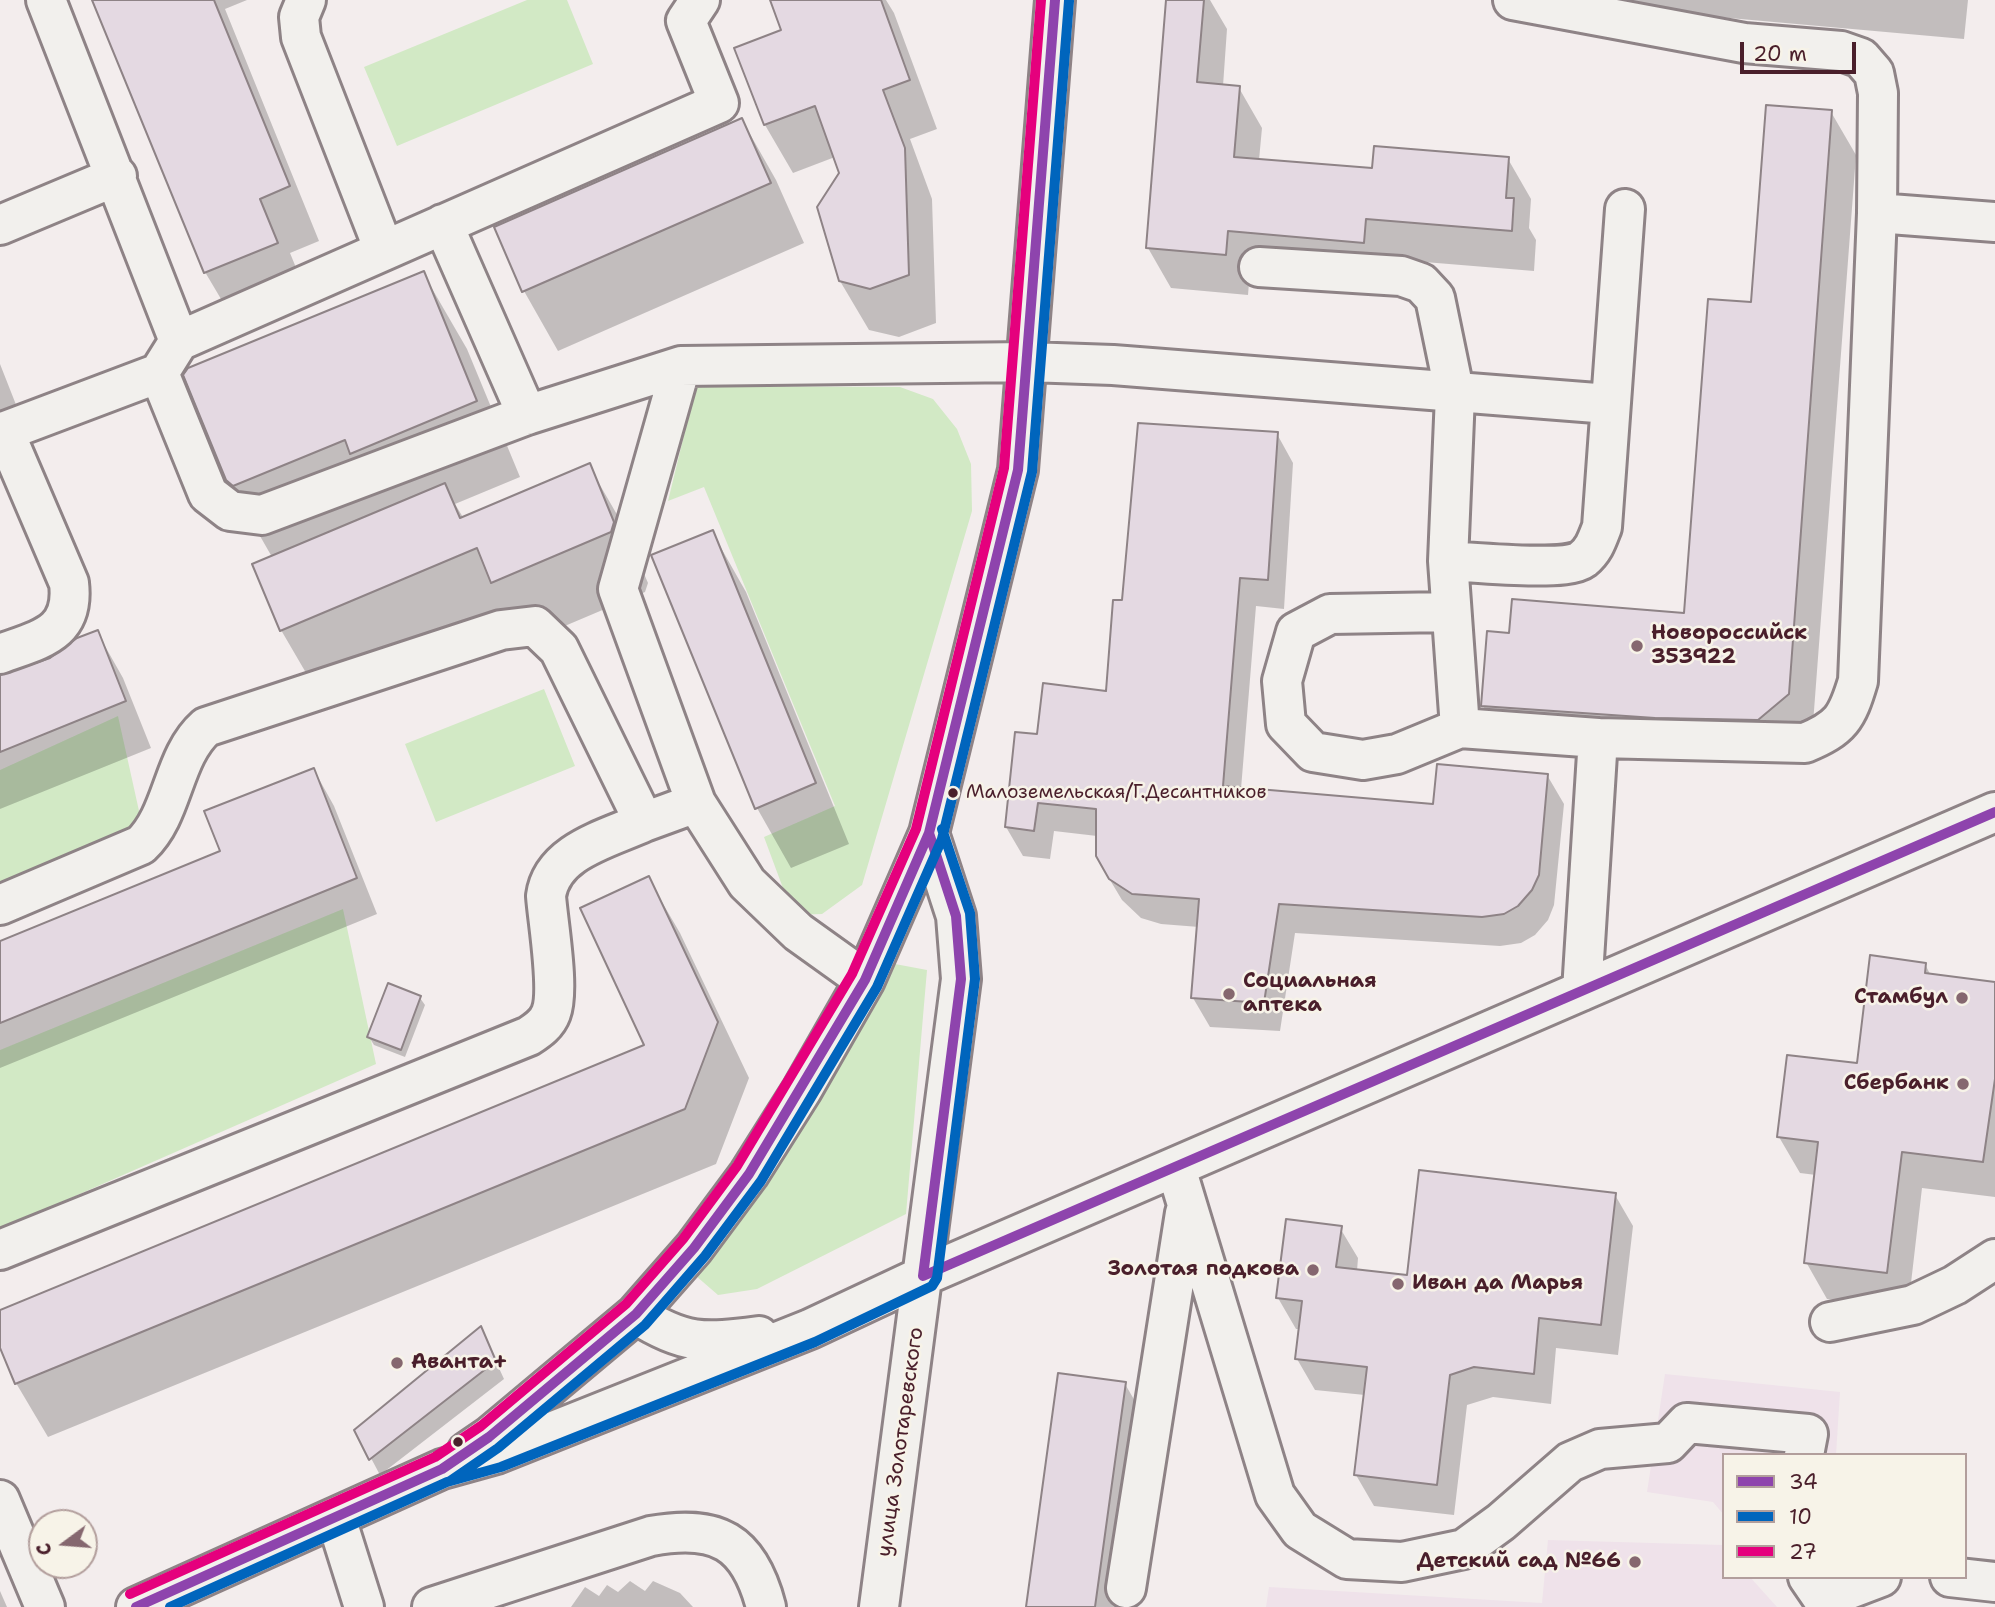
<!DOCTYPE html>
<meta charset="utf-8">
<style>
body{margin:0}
#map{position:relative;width:1995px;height:1607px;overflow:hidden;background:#f3eded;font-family:"Shantell Sans",sans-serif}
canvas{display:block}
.legend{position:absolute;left:1722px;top:1453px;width:245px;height:126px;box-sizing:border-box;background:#f7f3e8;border:2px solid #b29e9c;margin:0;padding:9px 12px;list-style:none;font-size:21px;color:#4a1f2b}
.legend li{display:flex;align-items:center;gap:14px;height:35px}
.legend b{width:35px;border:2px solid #b29e9c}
.north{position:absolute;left:28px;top:1509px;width:70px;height:70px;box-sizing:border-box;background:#f7f3e8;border:2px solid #b29e9c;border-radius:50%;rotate:254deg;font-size:19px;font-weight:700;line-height:28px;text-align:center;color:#4a1f2b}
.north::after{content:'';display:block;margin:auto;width:24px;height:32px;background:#85676f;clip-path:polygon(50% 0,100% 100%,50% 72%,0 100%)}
.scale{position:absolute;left:1740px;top:42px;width:116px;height:32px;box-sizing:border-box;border:4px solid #4a1f2b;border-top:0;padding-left:9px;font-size:21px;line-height:24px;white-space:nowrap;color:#4a1f2b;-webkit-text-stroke:5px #f7f3e8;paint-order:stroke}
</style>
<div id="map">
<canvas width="1995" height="1607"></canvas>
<ul class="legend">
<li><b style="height:9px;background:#8e44ad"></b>34</li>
<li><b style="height:9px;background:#0065bd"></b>10</li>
<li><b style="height:9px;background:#e5007d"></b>27</li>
</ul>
<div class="north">С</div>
<div class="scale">20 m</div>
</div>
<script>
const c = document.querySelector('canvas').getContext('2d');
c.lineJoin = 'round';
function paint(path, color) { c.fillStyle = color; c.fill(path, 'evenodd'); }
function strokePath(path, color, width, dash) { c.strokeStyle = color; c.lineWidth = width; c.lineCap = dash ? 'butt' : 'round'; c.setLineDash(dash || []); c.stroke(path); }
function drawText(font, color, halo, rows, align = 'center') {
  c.font = font + ' "Shantell Sans",sans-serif'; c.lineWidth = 5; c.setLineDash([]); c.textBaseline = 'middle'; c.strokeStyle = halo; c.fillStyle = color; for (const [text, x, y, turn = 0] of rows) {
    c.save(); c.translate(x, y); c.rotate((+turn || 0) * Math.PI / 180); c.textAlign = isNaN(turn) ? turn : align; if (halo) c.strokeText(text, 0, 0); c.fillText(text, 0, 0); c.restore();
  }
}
paint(new Path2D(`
 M1665 1374 1840 1392 1836 1455H1724V1515L1713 1502 1647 1492Z
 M1548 1540 1722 1545 1724 1577H1750L1777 1607H1266L1269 1587 1542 1603Z`), '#efe2ea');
paint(new Path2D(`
 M527 0H567L593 64 397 146 364 67Z
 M696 386 900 387 933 399 957 429 971 464 972 511 862 885 822 914 793 915 764 837 835 806 704 487 668 501Z
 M544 689 575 766 436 822 405 744Z
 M118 716 143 829 0 890V770Z
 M343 909 376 1064 0 1229V1050Z
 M895 964 927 970 906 1214 757 1289 718 1295 688 1269 785 1150 871 1013Z`), '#d2e9c5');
paint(new Path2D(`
 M94 0H247L225 9 319 241 290 253 308 297 237 326 205 272Z
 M772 0H886L894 13 937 129 910 139 932 199 936 323 899 337 869 330 840 281 841 173 835 157 793 173 765 125 736 49 784 31Z
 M1168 0H1210L1227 29 1223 86 1239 88 1262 128 1259 160 1374 170 1508 159 1531 199 1529 228 1536 240 1534 271 1388 259 1250 271 1248 295 1171 288 1148 248Z
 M1592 0H1968L1964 39 1595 6Z
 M1831 112 1856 155 1812 737 1783 762 1681 760 1508 748 1483 706 1686 614 1753 304Z
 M742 120 776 180 804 243 558 351 524 291Z
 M423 273 467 349 520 477 455 504 464 519 589 466 623 525 648 583 645 592 527 642 508 609 316 690 281 630 272 557 228 480Z
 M0 364 24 425 0 435Z
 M1277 434 1293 463 1284 609 1256 606 1241 789 1435 806 1547 775 1564 804 1554 905 1548 920 1535 935 1521 943 1500 946 1295 933 1280 1031 1210 1027 1193 998 1199 927 1161 924 1141 918 1122 900 1104 870 1097 836 1054 831 1050 859 1023 856 1006 827 1039 736 1107 692 1124 602Z
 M712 532 746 592 849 844 791 868 757 808Z
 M97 632 123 678 151 748 0 809V676L38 665Z
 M314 770 334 806 377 914 0 1068V943L222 852Z
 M648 878 680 933 749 1078 716 1164 48 1437 16 1383 0 1344V1312L647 1046Z
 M1925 964 1931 976 1995 984V1197L1922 1188 1908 1309 1827 1299 1806 1262 1816 1175 1800 1173 1779 1137 1858 1065Z
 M420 998 425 1005 405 1057 374 1045 369 1037Z
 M1615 1195 1633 1226 1618 1355 1556 1348 1551 1404 1493 1397 1467 1405 1454 1515 1374 1506 1356 1475 1365 1395 1315 1390 1297 1359 1301 1329H1296L1278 1298 1340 1228 1358 1258 1357 1271 1408 1277Z
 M481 1329 504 1379 380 1475 356 1430Z
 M1125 1384 1160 1444 1137 1607H1027Z
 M630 1581 645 1591 653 1581 680 1593 693 1607H571L585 1587 599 1596 607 1585 618 1592Z
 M0 1591 7 1607H0Z`), '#0003');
const building = new Path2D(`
 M92 0H214L290 186 260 199 278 243 204 273Z
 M770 0H881L910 80 883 90 905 148 909 275 870 289 839 281 817 207 839 173 815 106 764 125 734 48 781 30Z
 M1166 0H1204L1197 82 1240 86 1234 157 1372 168 1374 146 1509 157 1506 198H1514L1512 231 1366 219 1364 243 1228 231 1226 255 1146 248Z
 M1766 105 1832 110 1789 694 1758 720 1655 718 1481 706 1487 631 1509 633 1512 599 1684 613 1708 299 1751 302Z
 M742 118 771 183 522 292 494 227Z
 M424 271 477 401 350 454 345 440 233 486 226 480 183 375 188 368Z
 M1138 423 1278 432 1268 580 1240 578 1223 786 1433 804 1437 764 1548 774 1539 875 1532 890 1518 906 1504 914 1482 917 1279 904 1264 1003 1191 998 1199 899 1132 894 1109 879 1096 856V809L1038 803 1034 831 1005 827 1015 732 1037 734 1043 683 1106 691 1113 600H1122Z
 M590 463 614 522 611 532 491 583 477 548 280 631 252 564 445 483 460 518Z
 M713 530 816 783 755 809 651 555Z
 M98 630 126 701 0 752V675L50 658 77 638Z
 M314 768 357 878 0 1023V941L220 851 204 811Z
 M649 876 718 1022 685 1109 15 1384 0 1348V1310L644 1045 580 908Z
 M1870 955 1926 963 1925 973 1995 982V1079L1983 1162 1902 1152 1887 1273 1804 1263 1818 1142 1777 1137 1787 1055 1857 1063Z
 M388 983 421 996 401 1050 367 1037Z
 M1419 1170 1616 1193 1601 1325 1539 1318 1534 1374 1474 1367 1450 1375 1437 1485 1354 1475 1367 1367 1295 1359 1302 1301 1276 1298 1286 1219 1342 1226 1336 1267 1407 1275Z
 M481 1326 496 1361 369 1460 354 1430Z
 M1058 1373 1126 1382 1095 1607H1026Z`);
paint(building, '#e4d9e2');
strokePath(building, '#8e8386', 2);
const minor = new Path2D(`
 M46 0 179 341 159 373 208 494 230 511 262 515 527 415 681 366 1028 362 1113 365 1609 404
 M306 0 299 17 301 37 384 250
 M1513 0 1744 43 1841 51 1861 58 1874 73 1878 93 1877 213 1858 681C1847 718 1841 728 1805 743L1598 738
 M1877 213 1995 222
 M443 224 527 415
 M0 225 117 176
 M1259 267 1401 276 1421 283 1435 298 1455 395 1448 561 1460 728
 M179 341 719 103 686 21 700 0
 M681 366 618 589 696 803
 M0 433 159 373
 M1448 561C1473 562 1566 572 1583 559 1594 550 1597 540 1602 527L1625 209
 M1449 612 1330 614 1296 632 1282 681 1286 724 1313 752 1363 760 1397 754 1460 728 1598 738 1582 991
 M0 654C40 639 75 634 69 583L4 431
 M0 905 141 845C174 814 172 757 206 727L501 630 535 626 559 649 644 822 696 803 747 883 798 932 865 980
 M1176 1168 1275 1495 1300 1530 1347 1559 1402 1562 1464 1549 1501 1522 1570 1462 1600 1449 1668 1443 1687 1423 1808 1434 1804 1455
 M0 1250 529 1036C538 1030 547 1024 551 1013 560 990 548 923 546 896 552 851 607 839 644 822
 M636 1314C684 1345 704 1343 759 1336
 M1830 1322 1913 1305 1955 1285 1995 1259
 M467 1452 489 1437 636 1314 694 1248 749 1174 802 1090 865 980 929 833 1018 470 1055 0
 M0 1500 45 1607
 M336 1518 364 1607
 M1808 1577 1823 1599 1881 1577
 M1950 1577 1995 1582
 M1126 1588 1185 1213
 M136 1607 442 1469 496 1454 810 1329 923 1276 1995 812
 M432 1607 651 1536C717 1524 749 1541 766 1607
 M879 1607 961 979 956 916 929 833`);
strokePath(minor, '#8e8386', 44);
strokePath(minor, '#f2f0ed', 38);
strokePath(new Path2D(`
 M929 833 956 916 961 979 923 1276 1995 812
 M136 1607 442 1469 489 1437 636 1314 694 1248 749 1174 865 980 929 833 1018 470 1055 0`), '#8e44ad', 10);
strokePath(new Path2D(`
 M450 1481 498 1448 645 1325 705 1256 761 1181 877 987 942 839 1032 472 1069 1
 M170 1607 447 1482 501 1467 815 1342 932 1286 937 1278 975 979 970 913 942 829`), '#0065bd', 10);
strokePath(new Path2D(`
 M130 1594 435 1457 481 1426 626 1304 683 1239 737 1166 852 974 916 829 1004 468 1041 0`), '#e5007d', 10);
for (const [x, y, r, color] of [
 [1637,646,7,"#85676f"],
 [953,793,6,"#4a1f2b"],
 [1229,994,7,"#85676f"],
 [1962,998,7,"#85676f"],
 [1963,1084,7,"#85676f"],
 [1313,1270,7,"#85676f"],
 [1398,1284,7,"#85676f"],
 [397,1363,7,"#85676f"],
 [458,1442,6,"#4a1f2b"],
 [1635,1562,7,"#85676f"]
]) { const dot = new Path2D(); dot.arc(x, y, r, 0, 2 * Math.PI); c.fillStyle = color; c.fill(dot); strokePath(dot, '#f7f3e8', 2.5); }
drawText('19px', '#4a1f2b', '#f7f3e8', [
 ["Малоземельская/Г.Десантников",966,793]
], 'left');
drawText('bold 21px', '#4a1f2b', '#f7f3e8', [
 ["Новороссийск",1651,634],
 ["353922",1651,658],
 ["Социальная",1243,982],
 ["аптека",1243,1006],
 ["Стамбул",1948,998,"right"],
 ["Сбербанк",1949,1084,"right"],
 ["Золотая подкова",1299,1270,"right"],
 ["Иван да Марья",1412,1284],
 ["Аванта+",411,1363],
 ["Детский сад №66",1621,1562,"right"]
], 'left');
drawText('21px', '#4a1f2b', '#f7f3e8', [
 ["улица Золотаревского",901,1442,-82]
]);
</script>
